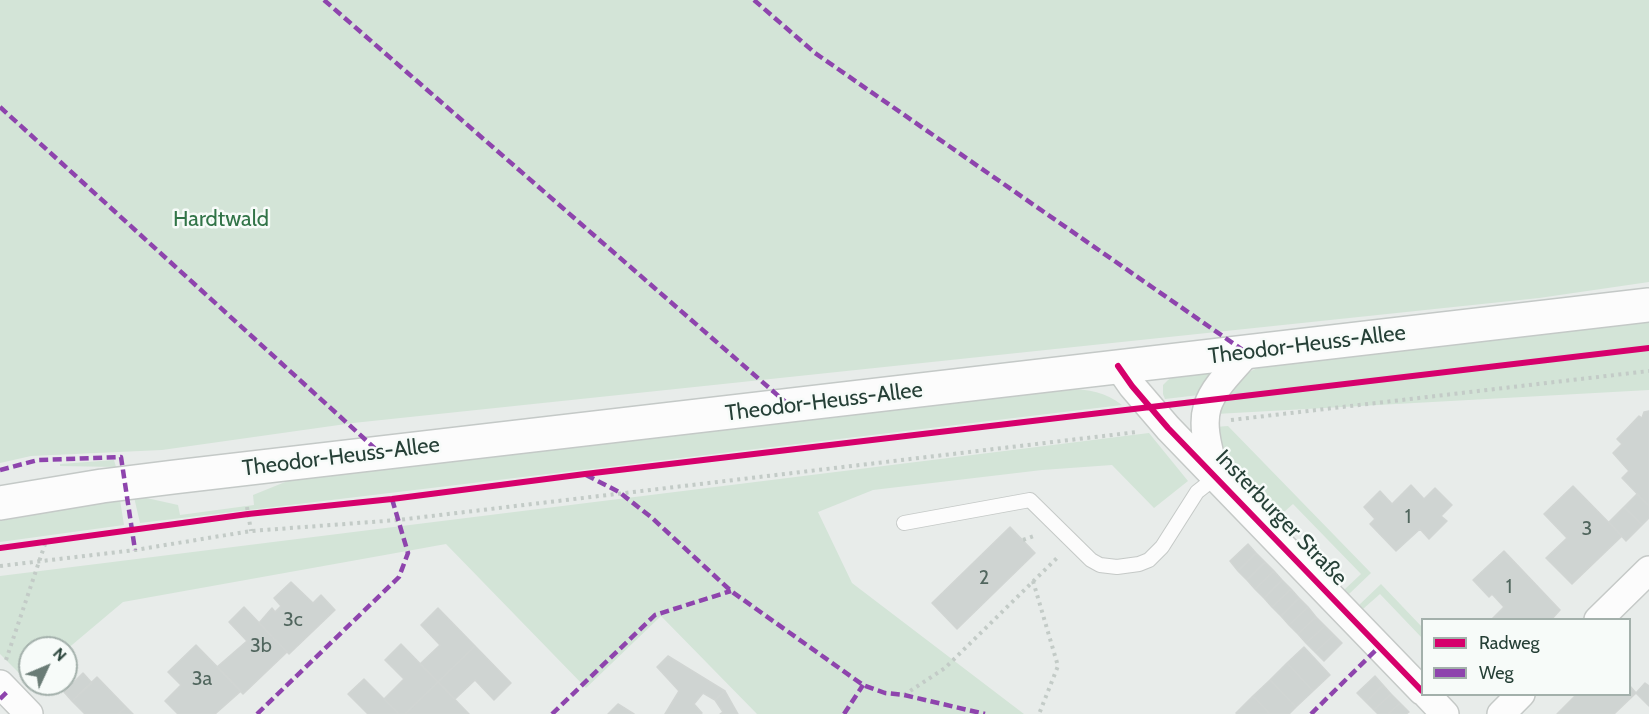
<!DOCTYPE html>
<meta charset="utf-8">
<style>
body{margin:0}
#map{position:relative;width:1649px;height:714px;overflow:hidden;background:#e8ecea;font-family:Cabin,sans-serif}
canvas{display:block}
.legend{position:absolute;left:1421px;top:618px;width:210px;height:78px;box-sizing:border-box;background:#f7fbf9;border:2px solid #a3b0ab;margin:0;padding:8px 10px;list-style:none;font-size:18px;color:#264037}
.legend li{display:flex;align-items:center;gap:12px;height:30px}
.legend b{width:30px;border:2px solid #a3b0ab}
.north{position:absolute;left:18px;top:636px;width:60px;height:60px;box-sizing:border-box;background:#f7fbf9;border:2px solid #a3b0ab;border-radius:50%;rotate:46deg;font-size:16px;font-weight:700;line-height:24px;text-align:center;color:#264037}
.north::after{content:'';display:block;margin:auto;width:21px;height:27px;background:#6a7c76;clip-path:polygon(50% 0,100% 100%,50% 72%,0 100%)}
</style>
<div id="map">
<canvas width="1649" height="714"></canvas>
<ul class="legend">
<li><b style="height:8px;background:#d6006c"></b>Radweg</li>
<li><b style="height:8px;background:#8e44ad"></b>Weg</li>
</ul>
<div class="north">N</div>
</div>
<script>
const c = document.querySelector('canvas').getContext('2d');
c.lineJoin = 'round';
function paint(path, color) { c.fillStyle = color; c.fill(path, 'evenodd'); }
function strokePath(path, color, width, dash) { c.strokeStyle = color; c.lineWidth = width; c.lineCap = dash ? 'butt' : 'round'; c.setLineDash(dash || []); c.stroke(path); }
function drawText(font, color, halo, rows, align = 'center') {
  c.font = font + ' Cabin,sans-serif'; c.lineWidth = 5; c.setLineDash([]); c.textBaseline = 'middle'; c.strokeStyle = halo; c.fillStyle = color; for (const [text, x, y, turn = 0] of rows) {
    c.save(); c.translate(x, y); c.rotate((+turn || 0) * Math.PI / 180); c.textAlign = isNaN(turn) ? turn : align; if (halo) c.strokeText(text, 0, 0); c.fillText(text, 0, 0); c.restore();
  }
}
paint(new Path2D(`
 M0 0H1649V282L1539 298 353 423 162 450 31 456 0 463Z
 M1649 321V390L1216 414C1220 395 1242 373 1260 367Z
 M1211 373 1199 395 1165 399 1163 394V385L1169 379 1176 376Z
 M1068 389C1089 389 1105 392 1122 405L140 523 134 497H142L178 505 180 515 254 505 253 495 295 478Z
 M1228 426 1371 573 1349 594 1344 590 1361 574 1293 504 1276 519 1231 470 1223 457 1215 427Z
 M1149 433 1188 481 1154 508 1112 465 1042 470 873 490 818 512 852 583 1024 714H757L661 616 586 688 446 544 123 602 66 650V648H30V680L28 682 0 654V576Z
 M114 460 116 467 60 466V464Z
 M120 500 124 525 0 542V521Z
 M1381 584 1422 627V638L1380 594 1363 609 1359 605Z`), '#d3e4d7');
const building = new Path2D(`
 M1649 411V506L1622 478 1629 471 1613 453 1622 444 1617 439 1639 416 1642 418 1644 412Z
 M1411 485 1424 499 1435 488 1452 505 1441 516 1447 521 1429 539 1420 529 1396 551 1370 524 1375 519 1364 507 1380 491 1392 504Z
 M1573 486 1622 536 1572 584 1546 558 1567 538 1544 514Z
 M1637 494 1649 506V518L1642 525 1624 507Z
 M1624 507 1642 525 1626 541 1609 522Z
 M1010 527 1035 553 957 629 932 603Z
 M1248 544 1256 553 1238 571 1230 561Z
 M1504 551 1560 610 1551 620H1491L1504 607 1492 594 1489 597 1473 580Z
 M1256 553 1265 562 1247 580 1238 571Z
 M1265 562 1274 571 1255 589 1247 580Z
 M1274 571 1282 580 1264 598 1255 589Z
 M1282 580 1291 589 1272 607 1264 598Z
 M291 582 313 603 321 595 335 610 289 654 259 623 272 608 275 612 281 606 274 598Z
 M1291 589 1299 598 1281 616 1272 607Z
 M1299 598 1308 607 1289 625 1281 616Z
 M244 607 287 652 243 694 217 667 247 641 229 622Z
 M1308 607 1316 617 1298 634 1289 625Z
 M438 608 475 646 438 682 420 664 440 645 421 625Z
 M1316 617 1325 626 1306 643 1298 634Z
 M1325 626 1334 635 1315 652 1306 643Z
 M1334 635 1342 643 1324 661 1315 652Z
 M401 644 438 682 405 714H399L384 699 404 679 385 660Z
 M196 645 241 691 215 714H178L165 701 181 685 168 672Z
 M475 646 511 683 494 700 475 680 455 699 438 682Z
 M1304 647 1330 675 1313 691 1287 663Z
 M668 656 725 691 715 700 703 693 694 704 702 713 700 714H665L679 691 657 667Z
 M1287 663 1313 691 1296 707 1270 680Z
 M83 673 92 683 72 701 64 692Z
 M1375 676 1383 685 1366 702 1357 693Z
 M97 677 126 707 118 714H85L72 701Z
 M364 679 399 714H368L348 694Z
 M1270 680 1296 707 1289 714H1270L1253 696Z
 M438 682 469 714H405Z
 M1645 683 1649 686V706L1636 693Z
 M1383 685 1391 694 1374 710 1366 702Z
 M1630 686 1636 693 1614 714H1557L1577 694H1630Z
 M725 691 738 714H720L723 712 715 700Z
 M1391 694 1400 703 1388 714H1378L1374 710Z
 M1253 696 1270 714H1237L1236 713Z
 M1400 703 1409 712 1406 714H1388Z
 M618 704 634 714H608Z
 M126 707 133 714H118Z`);
paint(building, '#cfd4d2');
strokePath(building, '#d1d5d3', 1.5);
const service = new Path2D(`
 M904 523 1030 500 1091 560 1100 565 1117 567 1139 564 1149 560 1162 547 1197 492 1216 477`);
const minor = new Path2D(`
 M1118 366 1132 386 1168 428 1422 691
 M1215 473C1196 408 1203 401 1247 353
 M1598 620 1649 570
 M0 684 29 714
 M1426 694 1445 714
 M1501 714 1521 694`);
const secondary = new Path2D(`
 M0 503 102 486 174 477 1649 305`);
strokePath(service, '#c5c9c7', 16);
strokePath(minor, '#c5c9c7', 30);
strokePath(secondary, '#c4c9c7', 36);
strokePath(new Path2D(`
 M1231 420 1649 371
 M247 507 251 531
 M1023 540 1037 535
 M0 566 135 550 251 531 398 520 1137 432
 M1033 581 1058 666 1039 714
 M6 660 46 541
 M904 695 945 668 1059 556`), '#c3cbc7', 4, [3, 4.5]);
strokePath(service, '#fcfcfc', 14);
strokePath(minor, '#fcfcfc', 27);
strokePath(secondary, '#fcfcfc', 33);
strokePath(new Path2D(`
 M324 0 790 406
 M754 0 815 53 1247 353
 M0 107 380 453
 M0 470 38 460 121 457 135 550
 M586 475 619 492 651 517 731 591 863 685 885 693 904 695 985 714
 M0 699 7 692
 M257 714 399 577 408 553 392 499
 M552 714 655 615 731 591
 M844 714 863 685
 M1311 714 1380 646`), '#8e44ad', 4.5, [9, 4.5]);
strokePath(new Path2D(`
 M1118 366 1132 386 1168 428 1422 691
 M0 548 248 514 392 499 585 474 1649 348`), '#d6006c', 6);
drawText('20px', '#51665e', null, [
 ["1",1408,517],
 ["3",1587,529],
 ["2",984,578],
 ["1",1509,587],
 ["3c",293,620],
 ["3b",261,646],
 ["3a",202,679]
]);
drawText('22px', '#327448', '#f7fbf9', [
 ["Hardtwald",221,220]
]);
drawText('22px', '#264037', '#f7fbf9', [
 ["Theodor-Heuss-Allee",1307,345,-7],
 ["Theodor-Heuss-Allee",824,402,-7],
 ["Theodor-Heuss-Allee",341,457,-7],
 ["Insterburger Straße",1281,518,46]
]);
</script>
